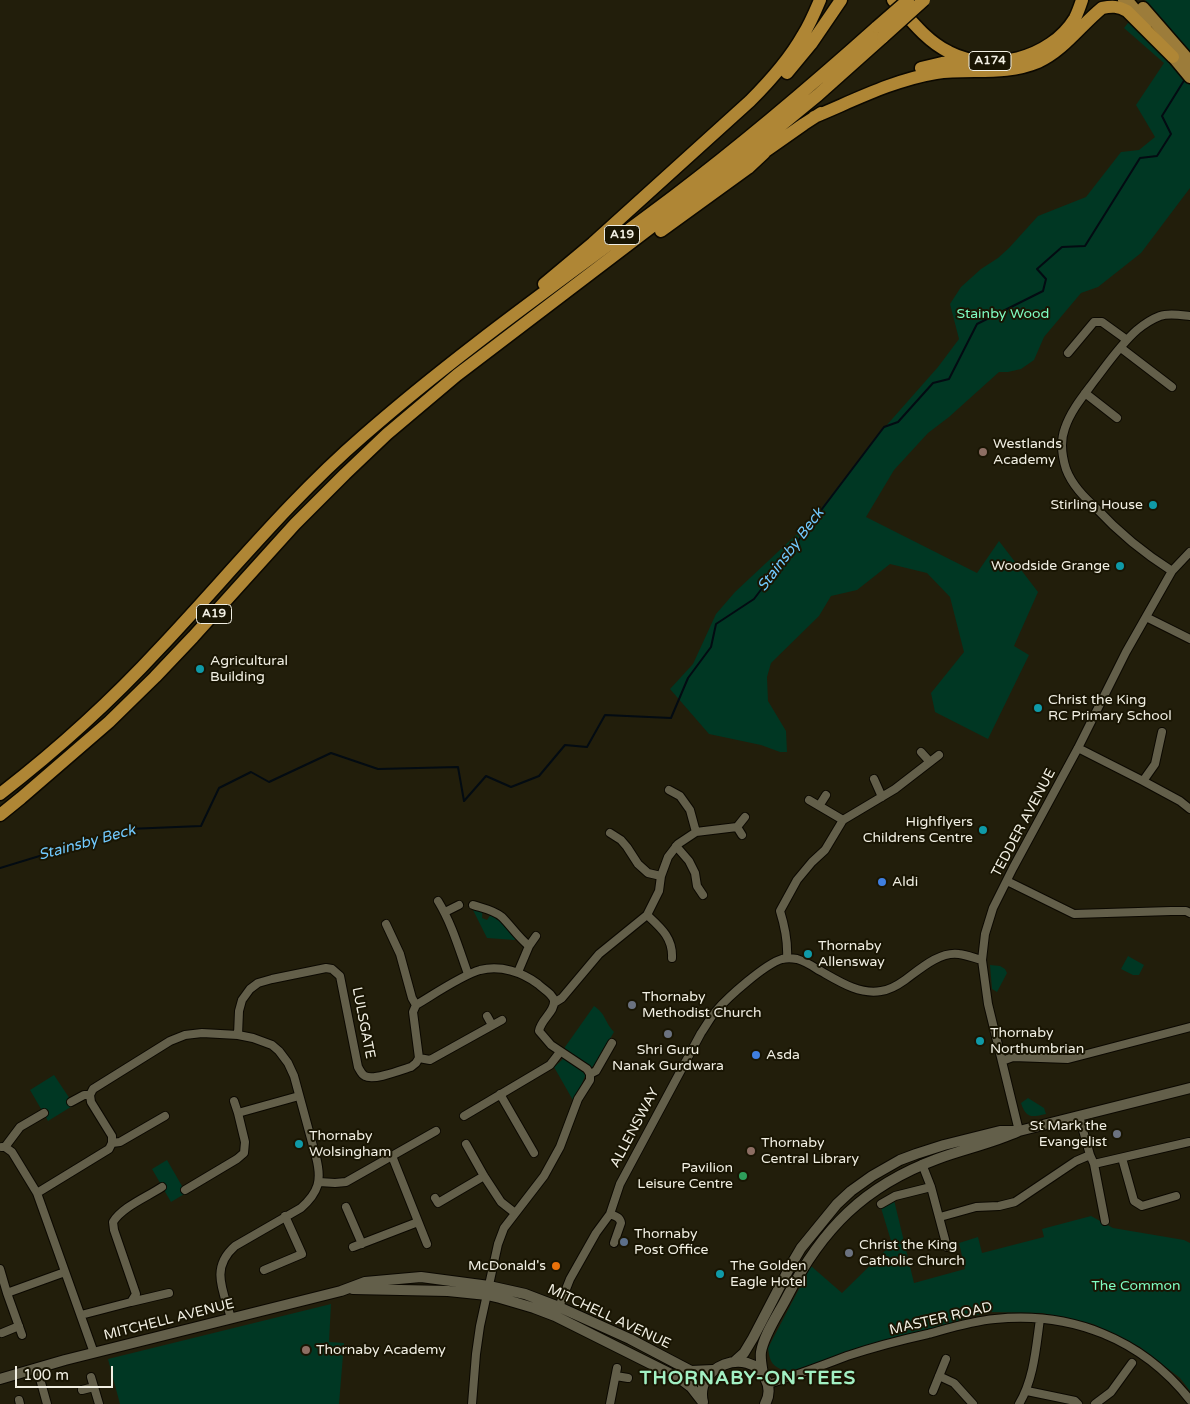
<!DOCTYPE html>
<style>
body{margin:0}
#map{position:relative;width:1190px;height:1404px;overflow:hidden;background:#221e0b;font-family:"Varela Round",sans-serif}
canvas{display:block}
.scale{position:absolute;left:15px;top:1366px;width:98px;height:22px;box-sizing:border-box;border:2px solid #f1efe3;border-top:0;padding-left:6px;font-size:15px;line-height:18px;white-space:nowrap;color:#f1efe3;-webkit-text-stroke:4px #191503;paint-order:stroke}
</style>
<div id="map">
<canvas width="1190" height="1404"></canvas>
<div class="scale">100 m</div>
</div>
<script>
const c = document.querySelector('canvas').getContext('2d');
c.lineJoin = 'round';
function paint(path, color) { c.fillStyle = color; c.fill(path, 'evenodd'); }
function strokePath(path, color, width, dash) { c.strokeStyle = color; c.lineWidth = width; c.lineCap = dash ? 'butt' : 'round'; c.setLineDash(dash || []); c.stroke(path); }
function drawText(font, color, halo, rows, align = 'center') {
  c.font = font + ' "Varela Round",sans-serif'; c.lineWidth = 4; c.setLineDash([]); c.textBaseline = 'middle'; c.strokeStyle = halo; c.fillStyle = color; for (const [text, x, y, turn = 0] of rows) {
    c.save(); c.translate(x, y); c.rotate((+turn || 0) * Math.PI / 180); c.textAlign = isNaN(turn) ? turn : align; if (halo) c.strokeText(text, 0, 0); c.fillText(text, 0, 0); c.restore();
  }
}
paint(new Path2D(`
 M1146 0H1190V188L1141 253 1098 287 1081 293 1044 337 1034 360 1021 369 1008 372H999L949 417 928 433 894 470 866 517 977 573 999 541 1038 592 1014 646 1029 655 988 739 935 712 931 693 964 652 950 597 927 573 890 564 857 590 831 596 819 616 771 663 767 677 768 701 786 731 787 752H780L761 745 709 734 670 689 693 664 716 614 735 592 813 519 878 435 938 367 959 339 950 304 961 287 981 269 998 258 1009 248 1038 216 1086 197 1121 152 1139 150 1155 137 1136 105 1164 63 1124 28Z
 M476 908C482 909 483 912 482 918L487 920 491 914 495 915 515 937V940L487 938 473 910Z
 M1128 956 1144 965 1139 975H1133L1121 969Z
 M990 965 1000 966 1005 969 1007 973 997 992 992 989Z
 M594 1006C606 1014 604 1021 614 1032L595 1064 586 1074 574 1102 554 1067 562 1060 565 1047Z
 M54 1075 74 1105 48 1121 30 1090Z
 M1028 1098 1044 1108 1046 1114C1032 1117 1026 1119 1021 1103Z
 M167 1160 186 1193 171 1202 152 1169Z
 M894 1200 914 1283 965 1269 959 1243 978 1237 982 1253 1044 1237 1042 1229 1091 1216 1113 1228 1184 1240 1190 1243V1391L1180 1378 1140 1347 1093 1324 1042 1313 988 1312 787 1372C772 1366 770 1363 768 1348L811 1266 842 1293 892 1244 881 1208Z
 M331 1304 329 1342 344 1343 339 1404H120L108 1359Z`), '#003723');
strokePath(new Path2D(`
 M0 868 128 829 201 826 219 788 251 772 269 782 331 753 378 769 458 767 464 801 486 776 511 787 539 776 565 745 587 747 605 715 671 718 688 678 711 647 716 624 754 599 884 427 898 422 933 383 949 379 977 324 1043 291 1046 279 1037 269 1062 247 1085 246 1140 158 1157 156 1171 134 1162 116 1185 79`), '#030b12', 2);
const minor = new Path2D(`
 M1121 348 1172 387
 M1068 353 1094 322H1102L1127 340
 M1085 393 1117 418
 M1172 571C1142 552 1120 534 1096 508 1084 497 1072 485 1066 469 1062 456 1060 441 1065 428 1071 410 1084 395 1095 380 1108 363 1121 344 1137 330 1143 325 1152 319 1160 316 1169 313 1180 315 1190 316
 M1146 617 1190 639
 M1078 748 1143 781 1155 764 1162 732
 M921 752 930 762
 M874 779 882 797
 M1143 781 1180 801 1190 809
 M669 790 680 796 690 810 696 832
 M809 800 843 820
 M819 806 826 795
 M610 833 621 840 627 847 638 864 648 873 661 876
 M742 835 737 827 745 817
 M676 846 689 861 695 873 697 886 703 895
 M1007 881 1074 914 1171 911H1186L1190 913
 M438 901C452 924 459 949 468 974
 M473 905C482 908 494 910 502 917 511 926 518 937 529 946L518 972
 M445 912 459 905
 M647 915C661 928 673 938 672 958
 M386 924 400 954 412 998 416 1005 413 1012 419 1058
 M529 946 536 936
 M787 958C788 941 785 927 780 911L797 880 812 862 825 850 843 820 895 789 939 755
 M554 1003 562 998 599 954 647 915 659 891 661 876 668 857 678 844 696 832 737 827
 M416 1005C433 995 462 975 480 970 501 965 522 972 538 984 543 989 553 994 554 1001 555 1012 541 1019 539 1031L551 1045 587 1069 590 1074
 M487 1016 492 1025
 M238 1035 239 1011 242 1000 250 989 258 983 272 979 326 968 332 969 340 976 358 1067C360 1070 361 1074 365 1076 374 1081 401 1070 411 1067L416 1063 419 1058 430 1060 502 1020
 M1002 1061 1013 1057 1068 1059 1190 1027
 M590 1074 596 1071 612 1043
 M500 1094 534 1153
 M90 1095 91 1102 112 1136V1143
 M234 1101 238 1113
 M71 1102 84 1095H90L93 1089 170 1041 185 1035 202 1033 238 1035 253 1038 272 1045 279 1051 288 1063 294 1076 316 1157C322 1180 319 1192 301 1208L235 1246C210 1268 223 1290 231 1318
 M464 1116 550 1065 560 1052
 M1079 1116 1090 1155 1094 1164 1105 1221
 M1019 1131 988 1004 982 960 985 934 993 908 1013 868 1078 748 1126 652 1172 571 1190 552
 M466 1144 484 1176 501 1202 515 1213
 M2 1147H5L20 1127 44 1113
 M5 1147 12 1152 37 1193 94 1353
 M392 1156 427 1244
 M1122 1158 1134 1201 1142 1206 1176 1196
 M922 1164 931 1187 947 1247
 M1094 1164 1189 1142
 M319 1182 335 1183 346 1182 436 1131
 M185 1190 237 1159 244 1153 245 1142 238 1113 299 1096
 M37 1193 109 1149 112 1143 120 1142 165 1116
 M435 1198 438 1203 484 1176
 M881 1204 895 1196 931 1187
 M346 1207 362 1244
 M610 1214C615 1216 620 1217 621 1223L614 1243
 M940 1217 976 1207 999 1206 1015 1202 1076 1161 1090 1155
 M353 1247 418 1222
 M0 1269 7 1293
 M264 1270 302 1254 285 1216
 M131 1302 169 1293
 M557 1312 570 1279 596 1233 610 1214 620 1184 701 1033C706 1026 710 1018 716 1011 728 997 765 964 782 959 786 958 792 958 797 959 804 961 811 965 817 969 837 980 858 995 881 991 890 990 898 985 905 980 920 969 940 951 959 954 967 955 974 958 982 960
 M81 1315 131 1302 136 1294 114 1230 113 1222C122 1207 147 1197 162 1187
 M2 1333 19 1326
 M22 1335 7 1293 65 1272
 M37 1368 47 1404
 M616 1376 628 1378
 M939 1376 954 1383 973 1404
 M91 1377 99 1404
 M768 1384C795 1376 821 1366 847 1356 874 1347 901 1340 928 1334 950 1328 972 1321 995 1319 1071 1311 1142 1339 1190 1400
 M82 1390 94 1387
 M933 1391 946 1359
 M1027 1391 1075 1401 1078 1404
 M19 1400 20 1404
 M472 1404 476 1354 480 1326 498 1244 504 1228 544 1176 560 1147 578 1099 590 1080V1074
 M610 1404 617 1368
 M1019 1404C1034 1379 1036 1347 1040 1319
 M1095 1404 1111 1392 1132 1363`);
const tertiary = new Path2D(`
 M353 1289 448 1291 487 1295 500 1298 534 1308 555 1316 679 1378 691 1387 702 1401
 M734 1362 744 1353 753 1338 791 1265 801 1248 837 1204 851 1191 872 1176 900 1160 916 1154 944 1145 1000 1131H1016
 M763 1374C762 1367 760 1359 761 1352 764 1334 779 1313 787 1297 822 1229 864 1186 937 1159 964 1149 993 1143 1019 1131L1190 1088
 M0 1379 65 1360 341 1291 365 1282 421 1277 489 1286 525 1294 559 1307 630 1339 691 1371 713 1370
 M703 1402C694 1367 748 1345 765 1378 770 1387 770 1395 765 1404`);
const primary = new Path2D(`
 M1124 0 1129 3 1146 23
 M1143 8 1190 62
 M1166 48 1190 77`);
const trunk = new Path2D(`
 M893 0C909 18 926 41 949 52 990 73 1050 59 1075 18 1078 12 1080 6 1082 0
 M921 68 942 63 978 60
 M787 73 811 44 841 0
 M814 117C853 101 893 80 936 73 970 68 1005 76 1038 62 1064 50 1080 26 1102 8 1112 6 1118 6 1127 11L1173 57
 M757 157 804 124 821 113
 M661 231 748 168 764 153
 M544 284 593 243 750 101C770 81 789 60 803 35 810 24 815 12 820 0
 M0 794C57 750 111 701 160 648 227 577 289 500 363 436 461 350 569 275 674 196 744 143 811 86 877 27
 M0 815 21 798 109 722 155 677 193 637 295 524 345 474 387 434 457 375 729 168 818 95 883 37`);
strokePath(minor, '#0b0800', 10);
strokePath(tertiary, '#0b0800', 12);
strokePath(primary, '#0b0800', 15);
strokePath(trunk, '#0b0800', 15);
strokePath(minor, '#635f4a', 8);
strokePath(tertiary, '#635f4a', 10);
strokePath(primary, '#9c7c3a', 12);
strokePath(trunk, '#af8635', 12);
const trunkBridge = new Path2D(`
 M877 27 908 0
 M883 37 924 0`);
strokePath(trunkBridge, '#0b0800', 15, []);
strokePath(trunkBridge, '#af8635', 12);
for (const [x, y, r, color] of [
 [983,452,5,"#8d6e63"],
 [1153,505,5,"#0f9aa8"],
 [1120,566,5,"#0f9aa8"],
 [200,669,5,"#0f9aa8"],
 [1038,708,5,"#0f9aa8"],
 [983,830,5,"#0f9aa8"],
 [882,882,5,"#3f7fe0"],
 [808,954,5,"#0f9aa8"],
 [632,1005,5,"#6b7280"],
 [668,1034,5,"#6b7280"],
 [980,1041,5,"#0f9aa8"],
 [756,1055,5,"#3f7fe0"],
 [1117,1134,5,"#6b7280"],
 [299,1144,5,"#0f9aa8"],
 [751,1151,5,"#8d6e63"],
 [743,1176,5,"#2e9e5b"],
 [624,1242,5,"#5c6f8a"],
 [849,1253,5,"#6b7280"],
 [556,1266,5,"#e8710a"],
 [720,1274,5,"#0f9aa8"],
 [306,1350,5,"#8d6e63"]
]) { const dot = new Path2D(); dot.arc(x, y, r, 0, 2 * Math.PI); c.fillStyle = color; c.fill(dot); strokePath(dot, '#191503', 2); }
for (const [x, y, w] of [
 [990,61,42],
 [622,235,35],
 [214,614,35]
]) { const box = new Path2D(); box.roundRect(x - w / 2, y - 9.5, w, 19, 4); c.fillStyle = '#191503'; c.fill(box); strokePath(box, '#f1efe3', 1); }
drawText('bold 12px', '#f1efe3', null, [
 ["A174",990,61],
 ["A19",622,235],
 ["A19",214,614]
]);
drawText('14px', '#7ffdc2', '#191503', [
 ["Stainby Wood",1003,314],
 ["The Common",1136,1286]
]);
drawText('14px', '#f1efe3', '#191503', [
 ["Westlands",993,444],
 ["Academy",993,460],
 ["Stirling House",1143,505,"right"],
 ["Woodside Grange",1110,566,"right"],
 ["Agricultural",210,661],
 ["Building",210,677],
 ["Christ the King",1048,700],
 ["RC Primary School",1048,716],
 ["Highflyers",973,822,"right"],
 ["Childrens Centre",973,838,"right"],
 ["Aldi",892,882],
 ["Thornaby",818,946],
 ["Allensway",818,962],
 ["Thornaby",642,997],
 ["Methodist Church",642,1013],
 ["Thornaby",990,1033],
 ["Northumbrian",990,1049],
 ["Shri Guru",668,1050,"center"],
 ["Nanak Gurdwara",668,1066,"center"],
 ["Asda",766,1055],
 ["St Mark the",1107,1126,"right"],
 ["Evangelist",1107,1142,"right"],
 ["Thornaby",309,1136],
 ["Wolsingham",309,1152],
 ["Thornaby",761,1143],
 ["Central Library",761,1159],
 ["Pavilion",733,1168,"right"],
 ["Leisure Centre",733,1184,"right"],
 ["Thornaby",634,1234],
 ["Post Office",634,1250],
 ["Christ the King",859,1245],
 ["Catholic Church",859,1261],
 ["McDonald's",546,1266,"right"],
 ["The Golden",730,1266],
 ["Eagle Hotel",730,1282],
 ["Thornaby Academy",316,1350]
], 'left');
drawText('14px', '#f1efe3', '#191503', [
 ["TEDDER AVENUE",1024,823,-62],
 ["LULSGATE",363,1023,79],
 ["ALLENSWAY",635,1128,-62],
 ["MITCHELL AVENUE",609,1317,25],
 ["MASTER ROAD",941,1319,-13],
 ["MITCHELL AVENUE",169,1320,-14]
]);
drawText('italic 15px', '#71c9fe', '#191503', [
 ["Stainsby Beck",791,550,-53],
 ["Stainsby Beck",87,843,-15]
]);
c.letterSpacing = '1px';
drawText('bold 19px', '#a2f0c3', '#191503', [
 ["THORNABY-ON-TEES",748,1379]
]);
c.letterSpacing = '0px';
</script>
